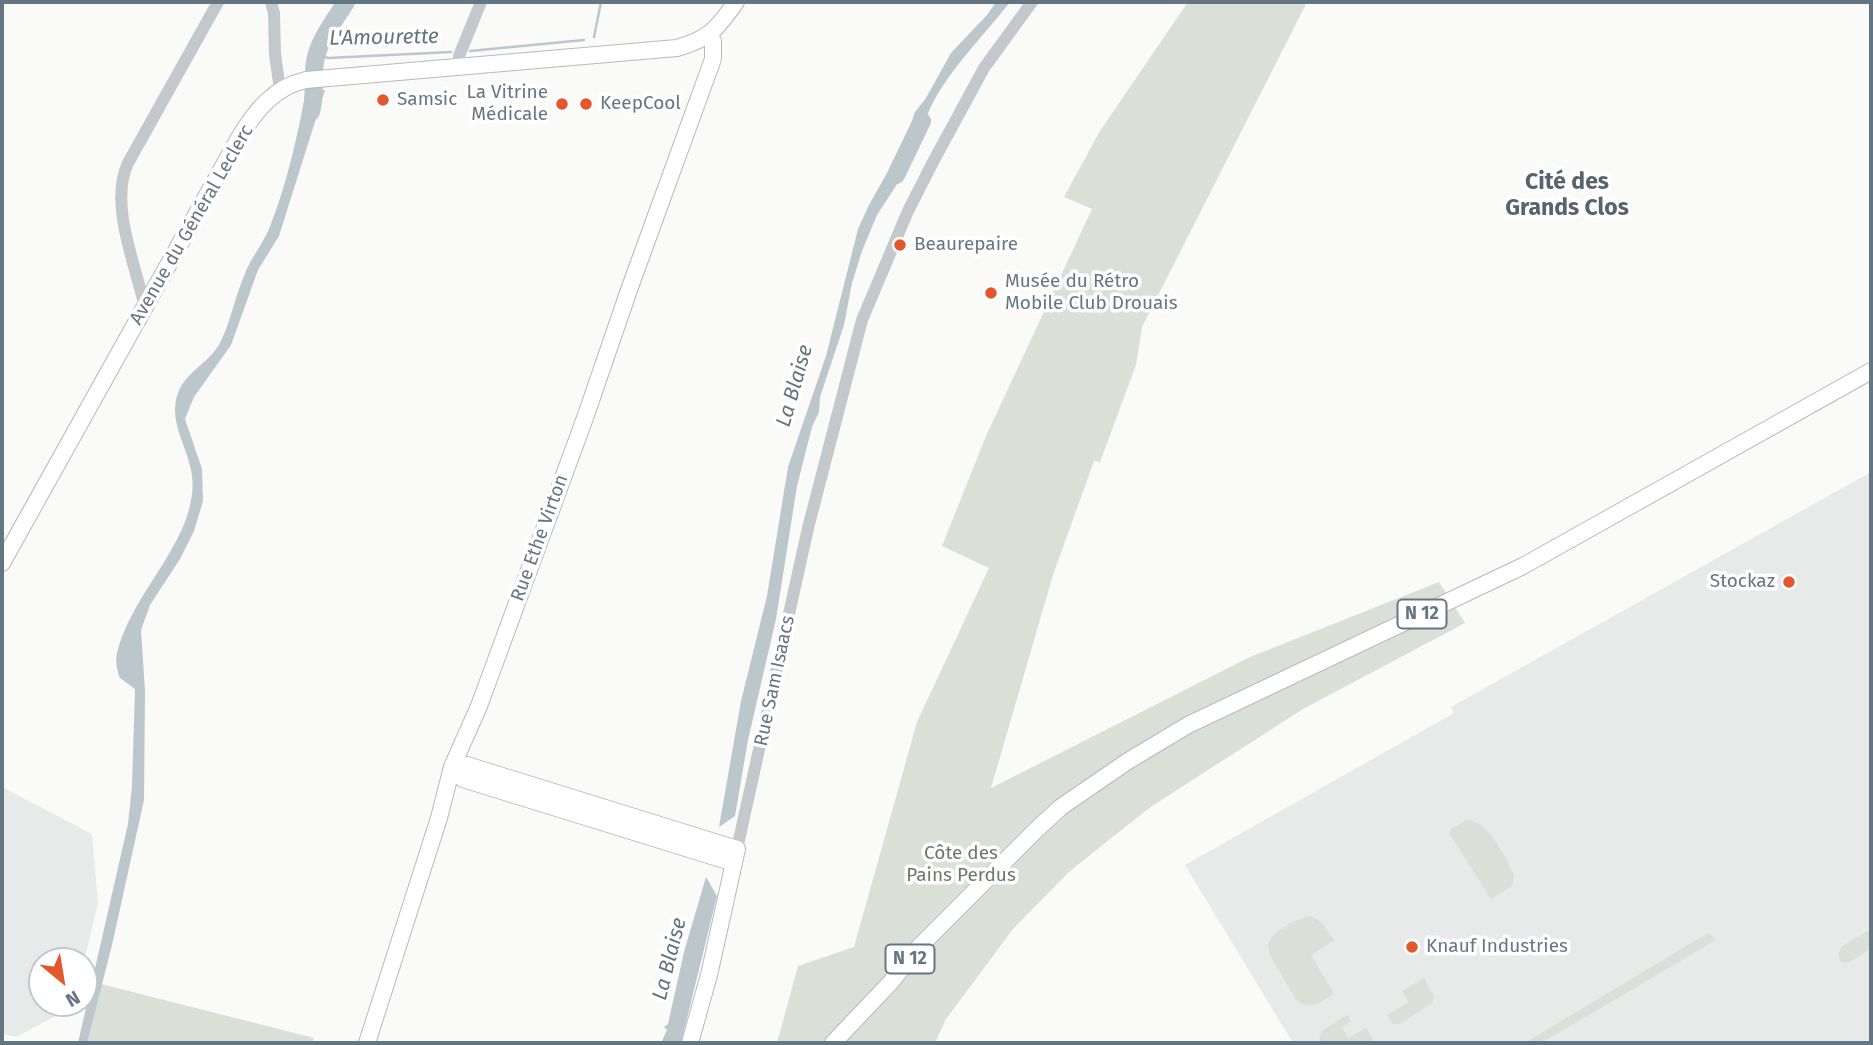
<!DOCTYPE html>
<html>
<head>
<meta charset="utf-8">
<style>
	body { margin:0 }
	#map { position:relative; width:1873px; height:1045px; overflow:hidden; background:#fafaf8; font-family:"Fira Sans",sans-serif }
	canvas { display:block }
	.frame { position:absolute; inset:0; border:4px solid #657683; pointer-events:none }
	.north { position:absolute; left:28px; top:947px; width:70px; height:70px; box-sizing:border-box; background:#fff; border:2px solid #c1c8cd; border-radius:50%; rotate:150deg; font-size:19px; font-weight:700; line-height:28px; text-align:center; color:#657683 }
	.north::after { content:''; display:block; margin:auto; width:24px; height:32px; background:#e4572e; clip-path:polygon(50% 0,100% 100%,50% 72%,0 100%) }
</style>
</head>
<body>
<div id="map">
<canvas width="1873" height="1045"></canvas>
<div class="frame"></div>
<div class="north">N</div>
</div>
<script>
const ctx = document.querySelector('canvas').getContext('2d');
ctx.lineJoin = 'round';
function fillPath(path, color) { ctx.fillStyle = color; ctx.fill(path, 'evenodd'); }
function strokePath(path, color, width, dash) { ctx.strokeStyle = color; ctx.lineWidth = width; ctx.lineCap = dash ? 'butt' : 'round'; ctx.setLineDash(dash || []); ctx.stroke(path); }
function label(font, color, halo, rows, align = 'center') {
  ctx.font = font + ' "Fira Sans",sans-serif'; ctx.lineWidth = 7; ctx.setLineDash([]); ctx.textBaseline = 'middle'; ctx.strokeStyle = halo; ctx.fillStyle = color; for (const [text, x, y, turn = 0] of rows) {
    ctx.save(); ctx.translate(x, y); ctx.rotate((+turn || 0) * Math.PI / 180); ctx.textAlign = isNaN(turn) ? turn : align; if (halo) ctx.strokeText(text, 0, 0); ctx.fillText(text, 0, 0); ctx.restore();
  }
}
const built = new Path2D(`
	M1871,472V1043H1293L1185,865L1454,713L1451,707Z
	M2,787L92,834L98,903L84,961H42V1003H74L73,1007L16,1037L2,1034Z`);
const green = new Path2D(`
	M1188,2H1307L1142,327L1136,365L1100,462L1094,461L1053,575L991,788L1250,657L1439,582L1465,623L1303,709L1152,806L1110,839L1069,872L1013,929L946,1019L935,1043H777L798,966L854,947L917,722L989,568L942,546L986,436L1092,209L1064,197L1100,131Z
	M1467,820C1490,822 1504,856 1514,875L1512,886L1491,899L1450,834L1451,829Z
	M1311,916L1321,922L1334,940L1311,955L1334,994C1320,1002 1308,1013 1295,998L1270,955L1268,945C1272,931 1297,918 1311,916Z
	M1871,929V948L1848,963L1841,962L1838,955L1842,946Z
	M1708,933L1716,940L1541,1043H1525Z
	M1424,978L1434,996L1433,1002L1400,1024H1393L1387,1015L1409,1002L1402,991Z
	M101,984L314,1038L312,1043H82L88,1035Z
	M1347,1015L1351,1021L1342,1027L1348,1038L1366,1028L1373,1040L1368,1043H1322L1319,1037L1322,1031Z`);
const water = new Path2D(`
	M343,2H354L325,53L323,65L307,67L309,54Z
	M996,2H1010C977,45 926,90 919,145L907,136L915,112L926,98L951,53L987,15Z
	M325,90L279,236L258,270L231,345L194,397L185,419L202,469L203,501L194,531L180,559L150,605L141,630L145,691L144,800L112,945L87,1043H78L128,824L132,786L135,689L120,678C117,671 115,661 117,653C129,605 167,567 185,522C191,506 195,487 191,470C186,444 168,420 178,393C186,371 211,362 221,341C231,320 235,297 244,276C250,259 262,245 269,229C287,184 297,138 306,91Z
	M900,150L914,158L877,215L862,251L852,283L844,325L820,397L819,412L812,427L797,486L776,619L748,740L735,816L719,827L741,701L767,596L788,467L826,356L858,229L869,205Z
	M706,877L717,896L681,1043H661L667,1030L664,1027L668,1024L684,952Z`);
const stream = new Path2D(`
	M594,37L601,2
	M470,51L584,40
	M322,56L328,58L451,52`);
const river = new Path2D(`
	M311,112C316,95 312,79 315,62C318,41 335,20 346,2
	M896,175L922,121`);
const minor = new Path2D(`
	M271,2L274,13L275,54L280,90
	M459,67V56L481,2
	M145,307C135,264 109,203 128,163L218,2
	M737,849L808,528L862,320L908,211L933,162L984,68L1032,2`);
const major = new Path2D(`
	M2,563L239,138C255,111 274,87 306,80L677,48C709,39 717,29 736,2
	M452,767L467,765L737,849L709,975L690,1043
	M452,767L463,779L734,863
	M367,1043L439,818L452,767L479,706L585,418L630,287L713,59V41L709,35
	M833,1043L891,982L919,947L1036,830L1061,807L1128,761L1188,725L1523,566L1871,371`);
const markers = [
	[383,100,7,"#e4572e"],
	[562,104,7,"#e4572e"],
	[586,104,7,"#e4572e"],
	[900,245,7,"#e4572e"],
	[991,293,7,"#e4572e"],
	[1789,582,7,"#e4572e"],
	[1412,947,7,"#e4572e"]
];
const shields = [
	[1422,614,49],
	[910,959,49]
];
const shieldNames = [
	["N 12",1422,614],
	["N 12",910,959]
];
const poiNames = [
	["La Vitrine",548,93,"right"],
	["Médicale",548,115,"right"],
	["Samsic",397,100],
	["KeepCool",600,104],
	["Beaurepaire",914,245],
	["Musée du Rétro",1005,282],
	["Mobile Club Drouais",1005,304],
	["Stockaz",1775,582,"right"],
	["Knauf Industries",1426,947]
];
const streetNames = [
	["Avenue du Général Leclerc",192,225,-60],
	["Rue Ethe Virton",540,538,-70],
	["Rue Sam Isaacs",775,681,-78]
];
const parkNames = [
	["Côte des",961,854],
	["Pains Perdus",961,876]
];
const waterNames = [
	["L'Amourette",384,38,-1],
	["La Blaise",795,386,-74],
	["La Blaise",670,959,-76]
];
const quarterNames = [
	["Cité des",1567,183],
	["Grands Clos",1567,209]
];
fillPath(built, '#e8e9e9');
fillPath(green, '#dadfd7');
fillPath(water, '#bbc7cb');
strokePath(stream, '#bbc7cb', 2.5);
strokePath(river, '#bbc7cb', 18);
strokePath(major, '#b5babe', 18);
strokePath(minor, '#c3c8cc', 12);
strokePath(major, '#fff', 16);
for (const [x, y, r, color] of markers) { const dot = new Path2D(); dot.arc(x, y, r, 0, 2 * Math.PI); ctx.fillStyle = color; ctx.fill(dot); strokePath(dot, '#fff', 2.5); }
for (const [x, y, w] of shields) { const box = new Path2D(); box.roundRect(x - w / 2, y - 14.5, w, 29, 5); ctx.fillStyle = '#fff'; ctx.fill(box); strokePath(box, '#657683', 2); }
label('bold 18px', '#657683', null, shieldNames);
label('19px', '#657683', '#fff', poiNames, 'left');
label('19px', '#657683', '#fff', streetNames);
label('19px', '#687a64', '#fff', parkNames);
label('italic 21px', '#60757c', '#fff', waterNames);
label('bold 23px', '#57646e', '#fff', quarterNames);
</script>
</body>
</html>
